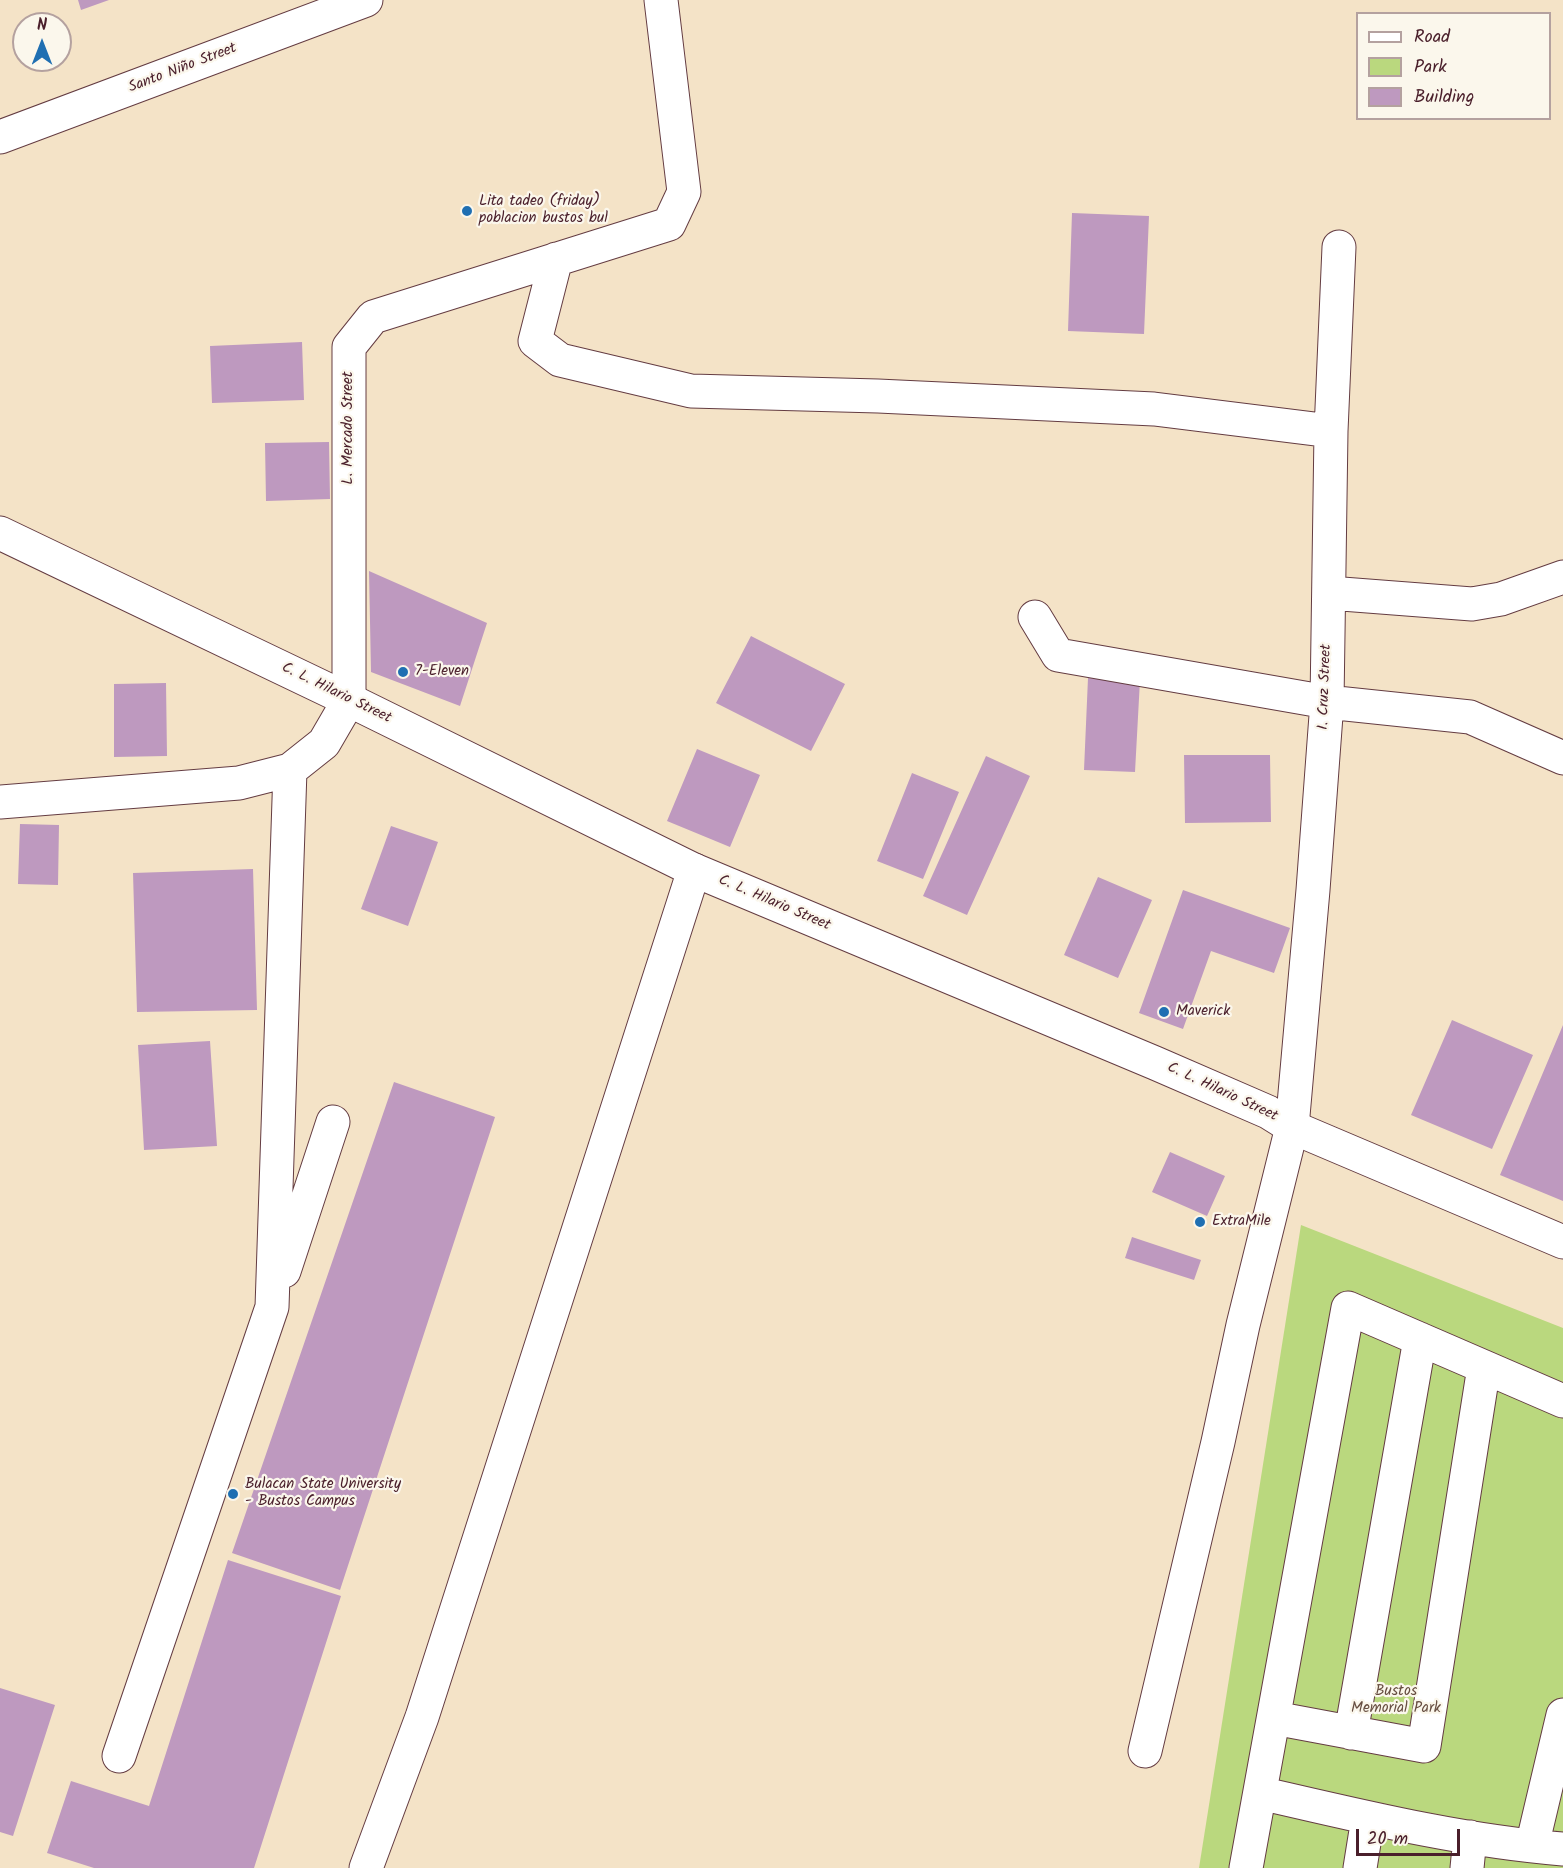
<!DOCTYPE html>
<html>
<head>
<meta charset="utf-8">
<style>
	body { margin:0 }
	#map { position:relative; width:1563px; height:1868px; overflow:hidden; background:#f4e3c7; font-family:Kalam,sans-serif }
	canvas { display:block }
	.legend { position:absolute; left:1356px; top:12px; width:195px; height:108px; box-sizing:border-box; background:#fbf7ec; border:2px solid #b4a19f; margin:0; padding:8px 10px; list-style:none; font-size:18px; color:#4a1f2b }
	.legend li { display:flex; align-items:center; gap:12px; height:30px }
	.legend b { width:30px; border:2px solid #b4a19f }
	.north { position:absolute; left:12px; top:12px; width:60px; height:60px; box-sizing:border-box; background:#fbf7ec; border:2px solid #b4a19f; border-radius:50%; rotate:0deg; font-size:16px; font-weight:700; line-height:24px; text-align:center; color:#4a1f2b }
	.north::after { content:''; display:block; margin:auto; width:21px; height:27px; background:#1f6fb2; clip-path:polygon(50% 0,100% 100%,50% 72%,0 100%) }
	.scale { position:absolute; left:1356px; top:1829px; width:104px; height:27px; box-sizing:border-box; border:3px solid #4a1f2b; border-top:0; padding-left:8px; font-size:18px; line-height:21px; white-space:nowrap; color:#4a1f2b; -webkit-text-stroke:4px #fbf7ec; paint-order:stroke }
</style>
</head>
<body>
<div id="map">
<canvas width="1563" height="1868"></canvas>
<ul class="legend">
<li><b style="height:8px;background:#fff"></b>Road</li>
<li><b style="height:16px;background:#bad87e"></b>Park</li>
<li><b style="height:16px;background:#be99bf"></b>Building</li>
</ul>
<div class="north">N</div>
<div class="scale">20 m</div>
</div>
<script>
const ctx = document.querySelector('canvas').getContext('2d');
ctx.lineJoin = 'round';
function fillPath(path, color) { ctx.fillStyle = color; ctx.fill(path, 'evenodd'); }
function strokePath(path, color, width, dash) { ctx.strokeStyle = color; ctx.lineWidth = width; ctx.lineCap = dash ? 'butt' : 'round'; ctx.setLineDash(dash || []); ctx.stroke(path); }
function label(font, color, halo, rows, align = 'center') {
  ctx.font = font + ' Kalam,sans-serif'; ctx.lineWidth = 4.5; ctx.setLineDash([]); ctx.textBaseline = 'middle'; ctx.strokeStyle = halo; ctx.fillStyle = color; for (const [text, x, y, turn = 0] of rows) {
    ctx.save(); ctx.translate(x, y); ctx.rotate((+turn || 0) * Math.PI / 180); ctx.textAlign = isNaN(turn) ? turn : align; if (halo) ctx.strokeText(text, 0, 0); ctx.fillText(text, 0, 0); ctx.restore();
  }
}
const green = new Path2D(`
	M1301,1225L1563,1328V1868H1199Z`);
const building = new Path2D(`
	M78,0H109L81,10Z
	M1072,213L1149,216L1144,334L1068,331Z
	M302,342L304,400L212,403L210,346Z
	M329,442L330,499L266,501L265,443Z
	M369,571L487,623L460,706L371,672Z
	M751,636L845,684L811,751L716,703Z
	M1088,678L1140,680L1135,772L1084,770Z
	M166,683L167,756L114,757V684Z
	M697,749L760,775L730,847L667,821Z
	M1184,755H1270L1271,822L1185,823Z
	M986,756L1030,776L967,915L923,896Z
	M912,773L959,792L923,879L877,861Z
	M20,824L59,825L58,885L18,884Z
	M391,826L438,842L408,926L361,909Z
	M253,869L257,1010L137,1012L133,873Z
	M1098,877L1152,900L1118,978L1064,955Z
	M1183,890L1290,928L1274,973L1211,951L1183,1029L1139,1013Z
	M1452,1020L1533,1055L1492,1149L1411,1115Z
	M1563,1025V1201L1500,1175Z
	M210,1041L217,1146L144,1150L138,1045Z
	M394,1082L495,1117L340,1590L232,1553Z
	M1170,1152L1225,1176L1207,1216L1152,1192Z
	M1132,1237L1201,1260L1194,1280L1125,1258Z
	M228,1560L341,1596L254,1868H94L47,1853L71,1781L149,1806Z
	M0,1688L55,1705L13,1836L0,1832Z`);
const minor = new Path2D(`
	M0,137L366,0
	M556,259L535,341L560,360L691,391L878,396L1154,409L1331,431
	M1329,593L1472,604L1501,599L1563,577
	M1035,617L1058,655L1327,702L1470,717L1563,758
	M0,802L239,783L290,770L324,743L349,700V347L373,317L669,224L684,192L661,0
	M284,1271L333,1122
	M1274,1718L1424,1746L1484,1367
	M1351,1733L1420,1339
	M1145,1751L1218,1442L1243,1325L1292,1127L1313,890L1327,702L1331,431L1339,247
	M119,1756L272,1307L290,770
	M1260,1793C1360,1816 1461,1841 1563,1849
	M1532,1846L1563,1715
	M366,1868L422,1717L694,870
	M1246,1868L1348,1308L1563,1401
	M1360,1868L1368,1818
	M1467,1868L1470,1837`);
const major = new Path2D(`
	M0,533L349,700L694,870L1155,1063L1268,1112L1292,1127L1563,1242`);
const markers = [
	[467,211,6,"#1f6fb2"],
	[403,672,6,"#1f6fb2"],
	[1164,1012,6,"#1f6fb2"],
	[1200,1222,6,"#1f6fb2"],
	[233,1494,6,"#1f6fb2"]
];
const streetNames = [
	["Santo Niño Street",183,69,-21],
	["L. Mercado Street",349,428,-90],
	["I. Cruz Street",1326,687,-88],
	["C. L. Hilario Street",336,694,26],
	["C. L. Hilario Street",774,904,23],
	["C. L. Hilario Street",1222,1093,25]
];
const poiNames = [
	["Lita tadeo (friday)",479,202],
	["poblacion bustos bul",479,219],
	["7-Eleven",415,672],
	["Maverick",1176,1012],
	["ExtraMile",1212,1222],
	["Bulacan State University",245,1485],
	["- Bustos Campus",245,1502]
];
const parkNames = [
	["Bustos",1396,1692],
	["Memorial Park",1396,1709]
];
fillPath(green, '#bad87e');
fillPath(building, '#be99bf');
strokePath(minor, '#643c42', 35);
strokePath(major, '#643c42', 35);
strokePath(minor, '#fff', 33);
strokePath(major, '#fff', 33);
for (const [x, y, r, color] of markers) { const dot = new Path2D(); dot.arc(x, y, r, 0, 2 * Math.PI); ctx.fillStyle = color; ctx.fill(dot); strokePath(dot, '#fbf7ec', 2); }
label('15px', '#4a1f2b', '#fbf7ec', streetNames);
label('15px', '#4a1f2b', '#fbf7ec', poiNames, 'left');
label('15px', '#664d40', '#fbf7ec', parkNames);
</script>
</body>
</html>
